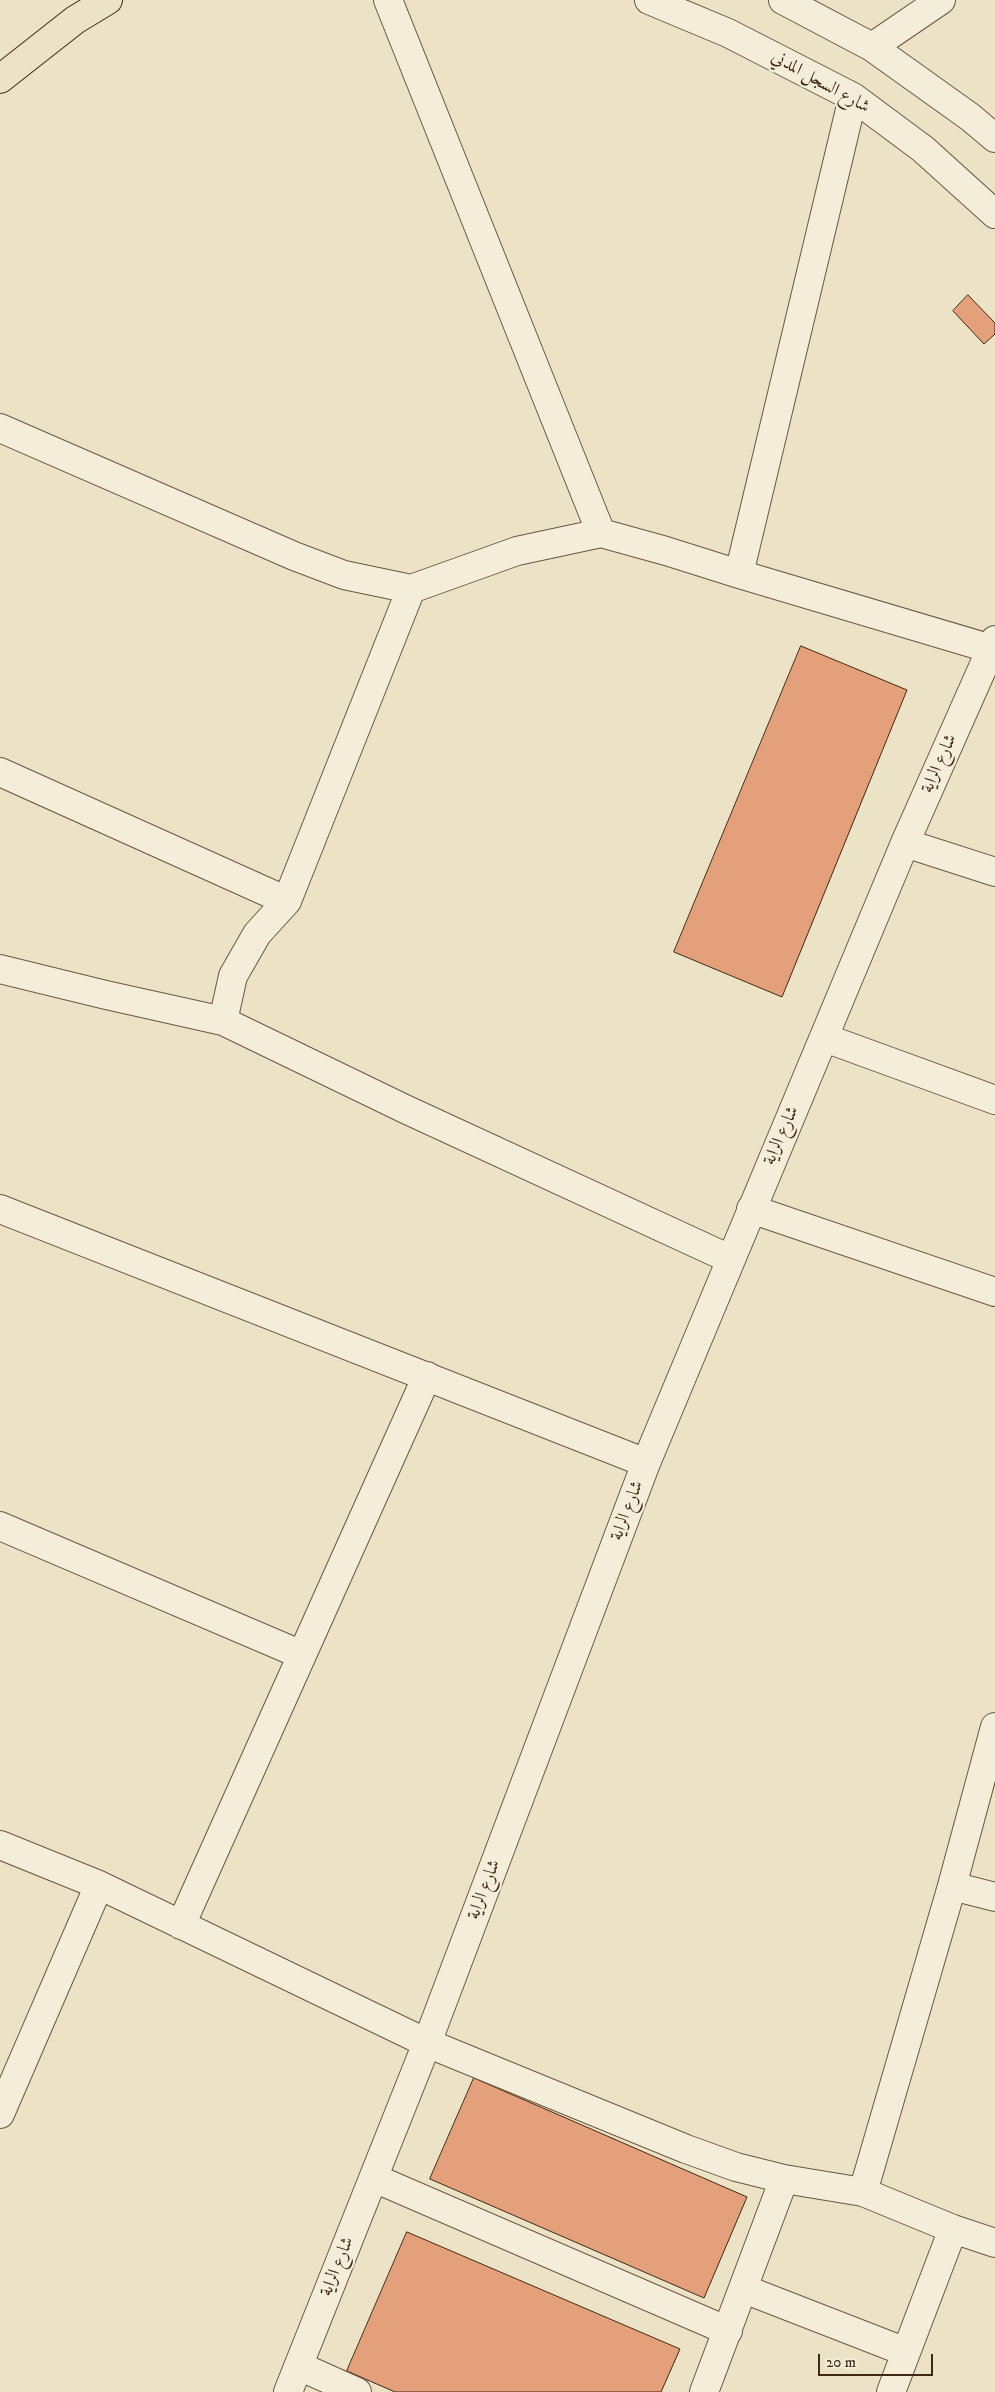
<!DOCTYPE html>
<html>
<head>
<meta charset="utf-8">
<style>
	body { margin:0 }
	#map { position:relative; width:995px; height:2392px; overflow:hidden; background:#ece3c6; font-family:"IM FELL DW Pica",serif }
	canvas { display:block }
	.scale { position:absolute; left:818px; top:2354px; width:115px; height:22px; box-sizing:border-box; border:2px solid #402813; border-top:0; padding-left:6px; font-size:15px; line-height:18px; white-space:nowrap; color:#402813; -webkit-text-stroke:4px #f3edda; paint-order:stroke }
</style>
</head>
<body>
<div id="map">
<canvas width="995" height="2392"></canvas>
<div class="scale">20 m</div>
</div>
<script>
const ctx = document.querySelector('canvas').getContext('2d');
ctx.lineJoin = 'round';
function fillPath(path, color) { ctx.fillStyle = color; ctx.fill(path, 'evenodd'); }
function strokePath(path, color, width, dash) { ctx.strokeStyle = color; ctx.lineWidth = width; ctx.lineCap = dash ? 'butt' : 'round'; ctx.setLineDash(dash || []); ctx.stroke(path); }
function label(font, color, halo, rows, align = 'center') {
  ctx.font = font + ' "IM FELL DW Pica",Amiri,serif'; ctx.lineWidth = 4.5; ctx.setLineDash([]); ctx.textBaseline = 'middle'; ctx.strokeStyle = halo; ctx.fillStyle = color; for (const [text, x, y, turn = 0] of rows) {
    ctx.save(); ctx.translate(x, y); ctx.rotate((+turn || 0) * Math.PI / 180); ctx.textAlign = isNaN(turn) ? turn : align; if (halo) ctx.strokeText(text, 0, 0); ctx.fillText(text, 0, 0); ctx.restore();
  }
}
const building = new Path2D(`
	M968,295L995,323V334L984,344L953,311Z
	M801,646L907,690L782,997L674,952Z
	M474,2078L747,2197L704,2298L430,2179Z
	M407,2232L680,2349L661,2392H395L347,2371Z`);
const minor = new Path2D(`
	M388,0L601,533
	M649,0L728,33L853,97L923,149L995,214
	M783,0L872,47L970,117L995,138
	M872,47L941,0
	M0,428L294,556L344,575L411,589L517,551L601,533L666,551L739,574L995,650
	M739,574L853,97
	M0,772L287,901
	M905,843L995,872
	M0,969L106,995L223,1021L405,1109L730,1259
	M223,1021L233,976L257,934L287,901L411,589
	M825,1038L995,1100
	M0,1209L646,1463
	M751,1209L995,1292
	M0,1526L302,1655
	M0,1845L99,1885L427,2043L686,2149L736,2167L784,2179L863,2192L953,2229L995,2243
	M952,1886L995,1897
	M181,1925L427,1376
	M0,2114L99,1885
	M374,2178L728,2331
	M863,2192L952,1886L995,1727
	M744,2289L906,2352
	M299,2366L357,2392
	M288,2392L427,2043L646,1463L905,843L995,640
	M704,2392L784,2179
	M891,2392L953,2229`);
const major = new Path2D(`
	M0,79L75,20L108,0`);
const streetNames = [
	["شارع السجل المدني",820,83,29],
	["شارع الراية",940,764,-66],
	["شارع الراية",782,1136,-66],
	["شارع الراية",628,1511,-69],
	["شارع الراية",485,1890,-69],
	["شارع الراية",338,2267,-68]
];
fillPath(building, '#e3a07a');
strokePath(building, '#402813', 1);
strokePath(minor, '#6b5740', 30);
strokePath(major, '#402813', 30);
strokePath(minor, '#f3edda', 28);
strokePath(major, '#ece3c6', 28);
label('18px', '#402813', '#f3edda', streetNames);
</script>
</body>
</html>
